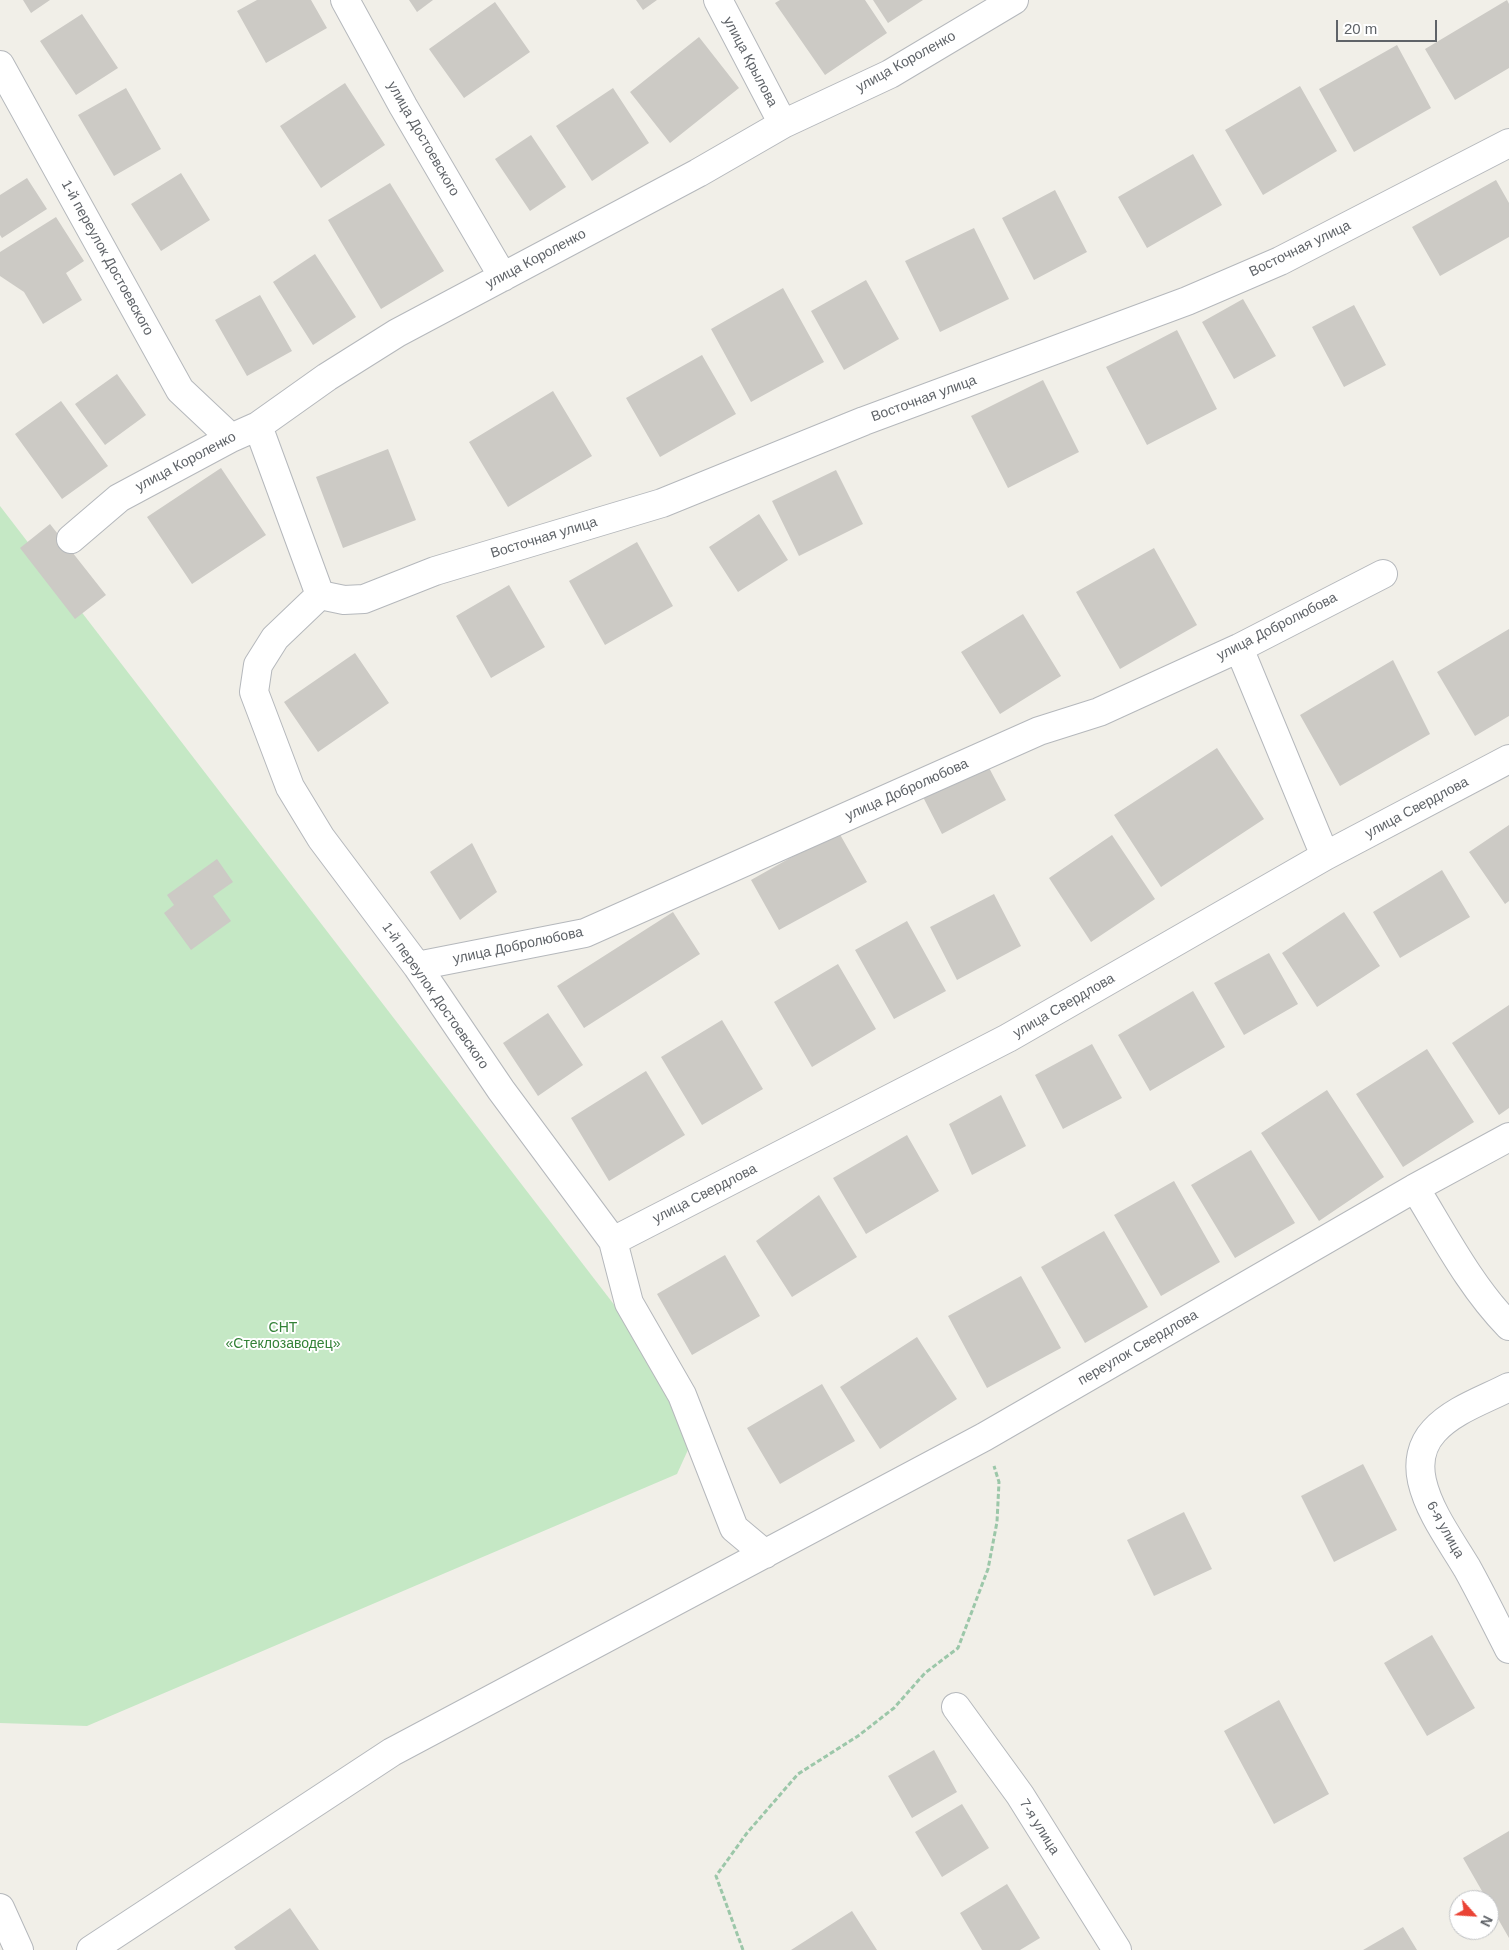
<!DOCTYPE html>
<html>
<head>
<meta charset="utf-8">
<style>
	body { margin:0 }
	#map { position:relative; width:1509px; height:1950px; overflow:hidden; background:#f1efe8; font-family:Arial,sans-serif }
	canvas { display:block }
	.north { position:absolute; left:1449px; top:1890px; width:50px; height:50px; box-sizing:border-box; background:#fff; border:1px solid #bfc1c3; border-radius:50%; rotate:116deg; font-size:14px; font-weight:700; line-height:20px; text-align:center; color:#5f6368 }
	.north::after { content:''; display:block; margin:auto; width:18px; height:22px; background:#ea4335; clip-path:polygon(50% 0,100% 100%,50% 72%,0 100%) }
	.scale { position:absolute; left:1336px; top:20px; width:101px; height:22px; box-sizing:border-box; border:2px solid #5f6368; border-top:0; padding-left:6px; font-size:15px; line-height:18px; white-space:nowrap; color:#5f6368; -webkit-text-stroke:4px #fff; paint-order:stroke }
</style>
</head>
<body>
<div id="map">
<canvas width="1509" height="1950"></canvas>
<div class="north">N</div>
<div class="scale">20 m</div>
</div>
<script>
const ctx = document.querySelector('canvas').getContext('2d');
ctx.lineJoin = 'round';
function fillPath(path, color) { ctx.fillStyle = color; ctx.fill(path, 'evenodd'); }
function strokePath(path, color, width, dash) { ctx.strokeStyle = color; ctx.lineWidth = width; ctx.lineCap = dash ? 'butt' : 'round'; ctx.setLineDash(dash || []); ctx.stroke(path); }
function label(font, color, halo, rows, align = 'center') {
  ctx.font = font + ' Arial,sans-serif'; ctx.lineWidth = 4; ctx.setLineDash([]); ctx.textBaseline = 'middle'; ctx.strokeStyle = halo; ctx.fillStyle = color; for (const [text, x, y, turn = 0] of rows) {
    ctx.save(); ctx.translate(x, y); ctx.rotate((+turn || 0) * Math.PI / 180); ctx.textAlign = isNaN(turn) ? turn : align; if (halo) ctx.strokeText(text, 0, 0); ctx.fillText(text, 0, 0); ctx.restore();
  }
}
const green = new Path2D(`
	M0,506L702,1419L677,1474L87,1726L0,1723Z`);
const building = new Path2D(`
	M23,0H50L31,13Z
	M257,0H311L327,28L266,63L237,11Z
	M409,0H433L417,12Z
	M636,0H657L643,10Z
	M780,0H865L887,33L825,75L775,3Z
	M873,0H923L888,23Z
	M1507,0L1509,4V68L1455,100L1425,49Z
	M495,2L530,52L464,98L429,49Z
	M82,14L118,68L76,95L40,41Z
	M699,37L739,88L670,143L630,92Z
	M1397,45L1431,108L1354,152L1319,89Z
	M345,83L385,145L321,188L280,126Z
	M1300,86L1337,151L1263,195L1225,130Z
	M126,88L161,149L114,176L78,115Z
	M613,88L649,143L592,181L556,126Z
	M531,135L566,187L530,211L495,159Z
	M1193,154L1222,205L1147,248L1118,197Z
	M181,173L210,220L161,251L131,204Z
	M27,178L47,209L2,238L0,235V195Z
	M1496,180L1509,203V237L1440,276L1412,227Z
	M390,183L444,271L381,309L328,220Z
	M1055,190L1087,252L1034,280L1002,218Z
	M56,217L84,261L66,273L82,300L43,324L24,292L0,276V252Z
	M974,228L1009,299L940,332L905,261Z
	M315,254L356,317L313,345L273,282Z
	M866,280L899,339L844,370L811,311Z
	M783,288L824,362L751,402L711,329Z
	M260,295L292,351L247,376L215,320Z
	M1243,299L1276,356L1234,379L1202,322Z
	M1354,305L1386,365L1344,387L1312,327Z
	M1177,330L1217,409L1147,445L1106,367Z
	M702,355L736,414L660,457L626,398Z
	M117,374L146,415L105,445L75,404Z
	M1043,380L1079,452L1008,488L971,416Z
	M553,391L592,456L508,507L469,442Z
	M61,401L108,466L62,499L15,434Z
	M388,449L416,520L343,548L316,477Z
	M221,468L266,535L192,584L147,517Z
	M836,470L863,524L799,556L772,501Z
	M759,514L788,560L738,592L709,547Z
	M50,524L106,595L75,619L20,548Z
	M637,542L673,606L605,645L569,581Z
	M1154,548L1197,625L1120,669L1076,592Z
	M509,585L545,647L491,678L456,616Z
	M1023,614L1061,676L1000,714L961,652Z
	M1509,629V716L1475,736L1437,672Z
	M355,653L389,703L318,752L284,702Z
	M1393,660L1430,734L1340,786L1300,715Z
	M1217,748L1264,819L1161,887L1114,815Z
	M987,764L1006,800L942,834L923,797Z
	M1509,825V901L1505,904L1469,852Z
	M838,831L867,882L779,930L751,880Z
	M1112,835L1155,899L1091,942L1049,878Z
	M472,843L497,892L460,920L430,872Z
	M217,859L233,882L213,896L231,921L191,950L164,913L174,905L167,895Z
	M1442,870L1470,917L1400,958L1373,912Z
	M994,894L1021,946L957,980L930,927Z
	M673,912L700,954L584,1028L557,986Z
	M1344,912L1380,966L1317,1007L1282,953Z
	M907,921L946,991L894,1019L855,950Z
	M1269,953L1298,1004L1244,1035L1214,983Z
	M838,964L876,1029L812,1067L774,1002Z
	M1193,991L1225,1047L1150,1091L1118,1035Z
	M1509,1005V1108L1499,1115L1452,1043Z
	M548,1013L583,1065L538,1096L503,1043Z
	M722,1020L763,1089L702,1125L661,1057Z
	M1092,1044L1122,1098L1063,1129L1035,1075Z
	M1427,1049L1474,1122L1403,1167L1356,1094Z
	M646,1071L685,1135L609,1181L571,1118Z
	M1327,1090L1384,1177L1319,1221L1261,1133Z
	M1001,1095L1026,1146L972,1175L949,1124Z
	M907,1135L939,1191L866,1234L833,1178Z
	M1251,1150L1295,1223L1235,1258L1191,1185Z
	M1174,1181L1220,1262L1161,1296L1114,1215Z
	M819,1195L857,1257L792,1297L756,1241Z
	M1104,1231L1148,1307L1085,1343L1041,1267Z
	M725,1255L760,1316L692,1355L657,1294Z
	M1021,1276L1061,1348L987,1388L948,1316Z
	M917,1337L957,1399L880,1449L840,1387Z
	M822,1384L855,1441L780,1484L747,1428Z
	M1363,1464L1397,1530L1334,1562L1301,1496Z
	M1184,1512L1212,1569L1154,1596L1127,1540Z
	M1432,1635L1475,1708L1427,1736L1384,1663Z
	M1279,1700L1329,1794L1274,1824L1224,1731Z
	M934,1750L957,1792L912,1818L888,1776Z
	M962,1804L989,1848L942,1877L915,1832Z
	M1509,1831V1938L1463,1858Z
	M1007,1884L1040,1938L1020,1950H982L960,1913Z
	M290,1908L319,1950H236L234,1947Z
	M852,1911L877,1950H791Z
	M1403,1927L1417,1950H1363Z`);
const path = new Path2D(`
	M743,1950L716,1876L747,1833L798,1774L858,1736L894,1708L925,1673L958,1648L988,1569L997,1522L999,1482L994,1466`);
const minor = new Path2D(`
	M345,0L403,106L503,277
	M718,0L783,124
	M0,65L180,390L231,438
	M258,426L320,595L275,638L258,665L254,692L290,787L321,838L417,966L501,1090L613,1241L629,1303L682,1395L734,1528L765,1554
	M71,539L119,498L231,438L258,426L327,377L397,333L698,173L783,124L890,74L1014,0
	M320,595L344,600L364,599L435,571L662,503L864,421L1187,301L1280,261L1509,143
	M1239,648L1325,856
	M417,966L585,933L1039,731L1099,712L1239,648L1383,574
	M1415,1188C1444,1235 1470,1286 1509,1326
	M613,1241L1008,1038L1325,856L1509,759
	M1509,1387C1484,1400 1453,1410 1434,1431C1421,1445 1418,1463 1422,1481C1429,1512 1451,1541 1467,1568C1482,1595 1495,1622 1509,1649
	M956,1707L1020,1795L1117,1950
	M0,1908L19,1950
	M91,1950L392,1752L984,1437L1415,1188L1509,1137`);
const streetNames = [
	["улица Крылова",750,62,62],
	["улица Короленко",906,62,-29],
	["улица Достоевского",423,139,60],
	["Восточная улица",1300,249,-26],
	["1-й переулок Достоевского",107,258,61],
	["улица Короленко",536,259,-28],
	["Восточная улица",924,399,-20],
	["улица Короленко",186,462,-28],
	["Восточная улица",544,538,-17],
	["улица Добролюбова",1277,627,-27],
	["улица Добролюбова",907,790,-24],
	["улица Свердлова",1417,808,-28],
	["улица Добролюбова",518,946,-12],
	["1-й переулок Достоевского",435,996,55],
	["улица Свердлова",1064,1006,-30],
	["улица Свердлова",705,1194,-27],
	["переулок Свердлова",1138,1348,-30],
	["6-я улица",1445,1530,61],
	["7-я улица",1039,1827,58]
];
const parkNames = [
	["СНТ",283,1328],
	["«Стеклозаводец»",283,1344]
];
fillPath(green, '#c5e8c5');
fillPath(building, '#cccac5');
strokePath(minor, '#b5b8bc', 30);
strokePath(path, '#9cc7a9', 3, [5, 2.5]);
strokePath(minor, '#fff', 28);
label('14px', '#5f6368', '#fff', streetNames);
label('14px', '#348238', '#fff', parkNames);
</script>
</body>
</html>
